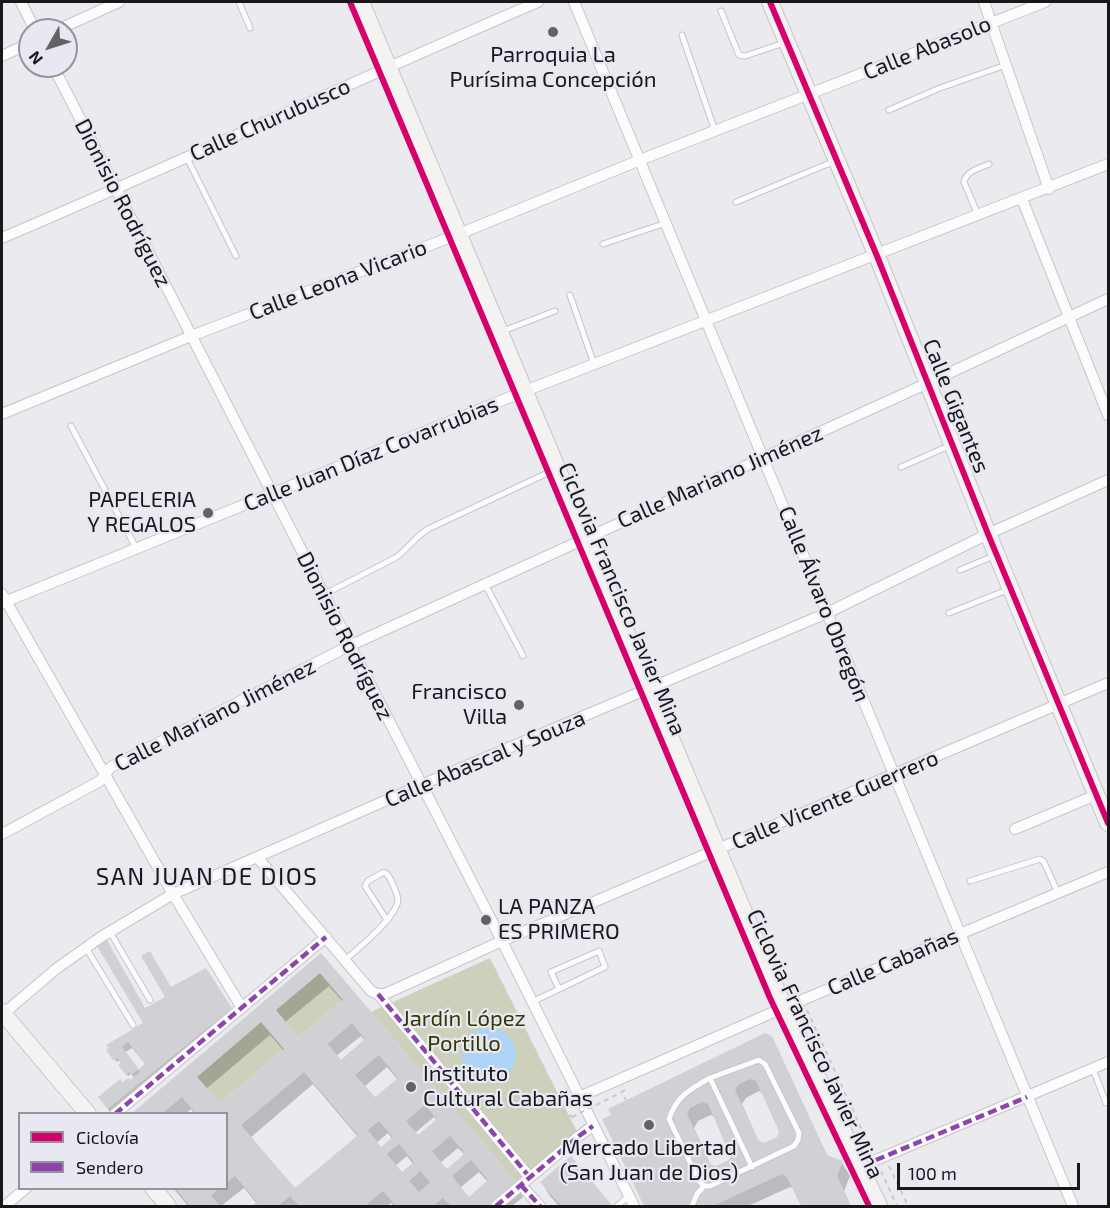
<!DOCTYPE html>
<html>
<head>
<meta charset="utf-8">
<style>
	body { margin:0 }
	#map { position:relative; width:1110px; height:1208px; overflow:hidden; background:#eaeaef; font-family:"Exo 2",sans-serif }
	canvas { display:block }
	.frame { position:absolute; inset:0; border:3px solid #18181b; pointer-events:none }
	.legend { position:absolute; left:18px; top:1112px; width:210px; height:78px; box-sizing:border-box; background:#e7e8f2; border:2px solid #94959c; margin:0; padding:8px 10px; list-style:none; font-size:18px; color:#18181b }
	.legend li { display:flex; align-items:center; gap:12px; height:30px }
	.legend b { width:30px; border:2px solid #94959c }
	.north { position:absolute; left:18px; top:18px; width:60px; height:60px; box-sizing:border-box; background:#e7e8f2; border:2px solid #94959c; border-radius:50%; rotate:231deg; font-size:16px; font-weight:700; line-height:24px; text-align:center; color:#18181b }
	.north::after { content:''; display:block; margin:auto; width:21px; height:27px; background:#626265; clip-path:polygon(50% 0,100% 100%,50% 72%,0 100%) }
	.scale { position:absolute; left:897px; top:1163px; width:183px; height:27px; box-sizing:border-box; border:3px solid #18181b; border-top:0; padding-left:8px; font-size:18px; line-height:21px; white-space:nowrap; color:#18181b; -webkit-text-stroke:4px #e7e8f2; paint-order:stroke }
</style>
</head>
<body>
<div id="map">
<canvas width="1110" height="1208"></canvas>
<div class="frame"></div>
<ul class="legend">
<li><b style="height:8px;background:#d6006c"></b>Ciclovía</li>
<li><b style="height:8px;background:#8e44ad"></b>Sendero</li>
</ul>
<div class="north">N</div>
<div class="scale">100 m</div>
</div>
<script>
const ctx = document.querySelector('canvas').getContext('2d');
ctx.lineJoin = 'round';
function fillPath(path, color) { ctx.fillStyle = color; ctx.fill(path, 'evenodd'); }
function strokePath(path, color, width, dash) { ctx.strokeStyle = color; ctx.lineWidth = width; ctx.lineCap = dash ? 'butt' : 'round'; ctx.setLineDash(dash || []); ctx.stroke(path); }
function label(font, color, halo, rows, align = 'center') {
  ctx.font = font + ' "Exo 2",sans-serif'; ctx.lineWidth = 4.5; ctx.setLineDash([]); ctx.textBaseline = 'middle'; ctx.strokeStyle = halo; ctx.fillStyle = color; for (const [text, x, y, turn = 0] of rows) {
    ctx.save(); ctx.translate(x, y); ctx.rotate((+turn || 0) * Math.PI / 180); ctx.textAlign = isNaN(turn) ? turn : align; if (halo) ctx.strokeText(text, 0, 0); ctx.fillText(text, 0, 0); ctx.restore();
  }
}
const green = new Path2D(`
	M490,958L577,1132L517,1183L371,1012Z
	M320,973L343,1000L298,1037L276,1010Z
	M261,1022L284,1049L220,1103L197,1077Z`);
const water = new Path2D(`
	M462 1055a27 27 0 1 1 54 0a27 27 0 1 1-54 0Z`);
const shadow = new Path2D(`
	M321,955L515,1184L523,1197L512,1206H394L391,1203L387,1206H254L257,1204L244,1188L221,1206H188L173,1188H226V1114H194L191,1109L185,1114H134ZM329,986L343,1002L298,1039L284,1023ZM270,1035L284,1051L220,1106L206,1089ZM361,1036L365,1041L341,1062L336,1056ZM387,1067L398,1080L374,1100L364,1087ZM313,1084L358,1137L295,1190L250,1138ZM434,1117L437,1121L418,1137L415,1133ZM388,1133L393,1140L381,1149L376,1143ZM458,1148L465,1155L447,1171L440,1163ZM407,1156L413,1164L402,1174L395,1166ZM479,1172L488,1182L469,1199L460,1188Z
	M230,1008L234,1014L112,1114L104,1104L122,1084L129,1082L135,1078L131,1074L128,1076L121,1068L123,1064L120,1060L117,1062L108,1050L145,1024V1011ZM132,1048L146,1065L139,1071L124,1053Z
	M771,1037L828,1157L842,1163L850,1176L844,1191L851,1206H803L795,1189L790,1187L748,1206H646L604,1120ZM759,1091L763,1093L780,1131L779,1138L764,1144L759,1142L742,1104L746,1098ZM711,1115L715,1117L732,1155L730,1162L716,1168L711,1166L694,1128L698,1121Z
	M571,1158L610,1205L611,1206H559L550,1196L542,1183Z`);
const building = new Path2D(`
	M107,940L145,1008L165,997L141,956L150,951L171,987L206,968L232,1008L108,1109L98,1097L120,1079L123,1082L128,1078L130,1080L140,1072L138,1069L131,1075L129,1072L126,1075L118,1065L121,1063L117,1058L114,1061L106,1050L109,1048L106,1045L143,1023L97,946ZM128,1042L145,1064L139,1069L122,1047Z
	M321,953L517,1183L489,1206H451L443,1198L433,1206H396L383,1191L365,1206H299L290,1196L278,1206H252L257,1202L235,1176L226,1183V1114H196L182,1097L162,1114H131ZM320,973L343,1000L298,1037L276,1010ZM261,1022L284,1049L220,1103L197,1077ZM352,1023L365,1039L341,1060L328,1044ZM379,1055L398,1078L375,1097L355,1075ZM304,1072L358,1135L295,1188L241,1125ZM425,1105L437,1119L418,1135L406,1121ZM379,1121L393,1137L381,1147L368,1130ZM450,1136L465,1153L447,1169L432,1151ZM399,1144L414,1162L402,1172L387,1154ZM471,1160L488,1180L469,1197L452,1176ZM420,1171L430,1182L419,1192L409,1181Z
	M765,1033L772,1036L827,1155L843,1161L837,1176L851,1206H801L787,1177L782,1174L713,1206H644L602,1119L611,1115L608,1109ZM750,1079L756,1081L779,1131L777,1137L764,1143L758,1140L735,1090L738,1085ZM702,1102L708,1104L730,1155L729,1160L716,1166L710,1164L687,1114L690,1108Z
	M571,1156L611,1204L608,1206H561L540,1182Z
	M175,1188H220L211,1196L220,1206H190Z`);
const path = new Path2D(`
	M807,1010L871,1150
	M625,1090L622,1092L626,1100
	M546,1101L572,1117L558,1134
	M889,1166L908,1206
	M881,1171L897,1206`);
const lane = new Path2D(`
	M239,2L250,28
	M721,11L739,55L745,56L784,43
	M682,35L715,131
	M889,110L940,88L1006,65
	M187,158L236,256
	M736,202L835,161
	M978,215L964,182C966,171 980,168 989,164
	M603,244L666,223
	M570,295L594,364
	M503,331L555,311
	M71,426L136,548
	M901,467L951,445
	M960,570L996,555
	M485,584L523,656
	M323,595L395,558C408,549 415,537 428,529L556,469
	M949,613L1007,590
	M970,881L1040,859L1044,862L1058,893
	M110,932L150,1000
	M86,948L133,1025
	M345,960C358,949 397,917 398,900C398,896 395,891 394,887C391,881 390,875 384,872L368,881L365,886L387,920
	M532,1002L605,967L599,951L551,972L559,989
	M1093,1069L1106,1103
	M710,1078C690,1089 676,1097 669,1119L699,1181L704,1186H710L794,1146L798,1140L799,1133L765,1064L759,1060L710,1078L752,1167
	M617,1206L629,1196
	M692,1206L697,1194L704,1186`);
const street = new Path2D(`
	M21,2L35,30
	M574,2L1073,1206
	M984,2L1049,189
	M57,30L119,2
	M2,56L30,43
	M53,66L502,941L634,1206
	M1022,199L1108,415
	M2,238C181,162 358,79 538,2
	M2,414L191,336L459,234L640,160L1045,2
	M2,594L173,894L242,1008
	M2,603L525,391L1108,164
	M1015,829L1096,795
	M2,834L100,781L111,767L349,646L928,383L1108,299
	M257,857L371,991L378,994L527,1174
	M378,994H385L502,941L1108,683
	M2,1015L56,969L101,937L173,894L421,785L827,613L988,534L1108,480
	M579,1097L776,1011L1108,872
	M115,1114L326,937
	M876,1160L1108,1062
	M521,1185L540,1206
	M5,1206L26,1188
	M496,1206L579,1136L593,1126`);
const secondary = new Path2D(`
	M361,2L784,1007L879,1206
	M770,2L877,256L988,534L1108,823
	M2,1012L88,1114
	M153,1188L168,1206`);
const pathBridge = new Path2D(`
	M572,1117L622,1092`);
const quiet = new Path2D(`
	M378,994L527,1174
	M115,1114L326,937
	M876,1160L1027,1097
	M521,1185L540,1206
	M496,1206L579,1136L593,1126`);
const cycleway = new Path2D(`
	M350,2L770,998L869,1206
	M770,2L877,256L988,534L1108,823`);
const markers = [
	[553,32,6,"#626265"],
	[208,513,6,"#626265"],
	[519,705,6,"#626265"],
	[486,920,6,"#626265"],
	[411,1087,6,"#626265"],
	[649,1125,6,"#626265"]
];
const streetNames = [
	["Calle Abasolo",927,48,-22],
	["Calle Churubusco",270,120,-24],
	["Dionisio Rodríguez",123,203,63],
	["Calle Leona Vicario",338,280,-21],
	["Calle Gigantes",956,406,68],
	["Calle Juan Díaz Covarrubias",371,454,-22],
	["Calle Mariano Jiménez",720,477,-24],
	["Ciclovia Francisco Javier Mina",622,599,67],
	["Calle Álvaro Obregón",824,604,68],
	["Dionisio Rodríguez",345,636,63],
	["Calle Mariano Jiménez",215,715,-27],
	["Calle Abascal y Souza",485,759,-23],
	["Calle Vicente Guerrero",835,800,-23],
	["Calle Cabañas",893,962,-23],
	["Ciclovia Francisco Javier Mina",815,1044,65]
];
const poiNames = [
	["Parroquia La",553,55],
	["Purísima Concepción",553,80],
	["PAPELERIA",196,500,"right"],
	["Y REGALOS",196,525,"right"],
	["Francisco",507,692,"right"],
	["Villa",507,717,"right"],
	["LA PANZA",498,907,"left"],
	["ES PRIMERO",498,932,"left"],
	["Instituto",423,1074,"left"],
	["Cultural Cabañas",423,1099,"left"],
	["Mercado Libertad",649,1148],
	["(San Juan de Dios)",649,1173]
];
const parkNames = [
	["Jardín López",464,1019],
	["Portillo",464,1044]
];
const neighbourhoodNames = [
	["SAN JUAN DE DIOS",207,877]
];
fillPath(green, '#cdd0ba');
fillPath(water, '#aed4f7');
fillPath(shadow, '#0003');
fillPath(building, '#d1d0d5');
strokePath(lane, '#c6c6ca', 7);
strokePath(street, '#c6c6ca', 12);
strokePath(secondary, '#c6c6ca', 18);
strokePath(path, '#c9c9cc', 2, [4.5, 4.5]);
strokePath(lane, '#fcfcfd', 5);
strokePath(street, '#fcfcfd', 10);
strokePath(secondary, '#f5f2f2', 16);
strokePath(pathBridge, '#c9c9cc', 2, [4.5, 4.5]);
strokePath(quiet, '#8e44ad', 4.5, [9, 4.5]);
strokePath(cycleway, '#d6006c', 6);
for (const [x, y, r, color] of markers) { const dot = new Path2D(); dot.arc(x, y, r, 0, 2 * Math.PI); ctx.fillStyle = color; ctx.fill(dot); strokePath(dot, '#e7e8f2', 2); }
label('22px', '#18181b', '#e7e8f2', streetNames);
label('22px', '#18181b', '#e7e8f2', poiNames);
label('22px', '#353701', '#e7e8f2', parkNames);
ctx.letterSpacing = '1.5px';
label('24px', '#18181b', '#e7e8f2', neighbourhoodNames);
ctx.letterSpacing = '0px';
</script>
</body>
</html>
